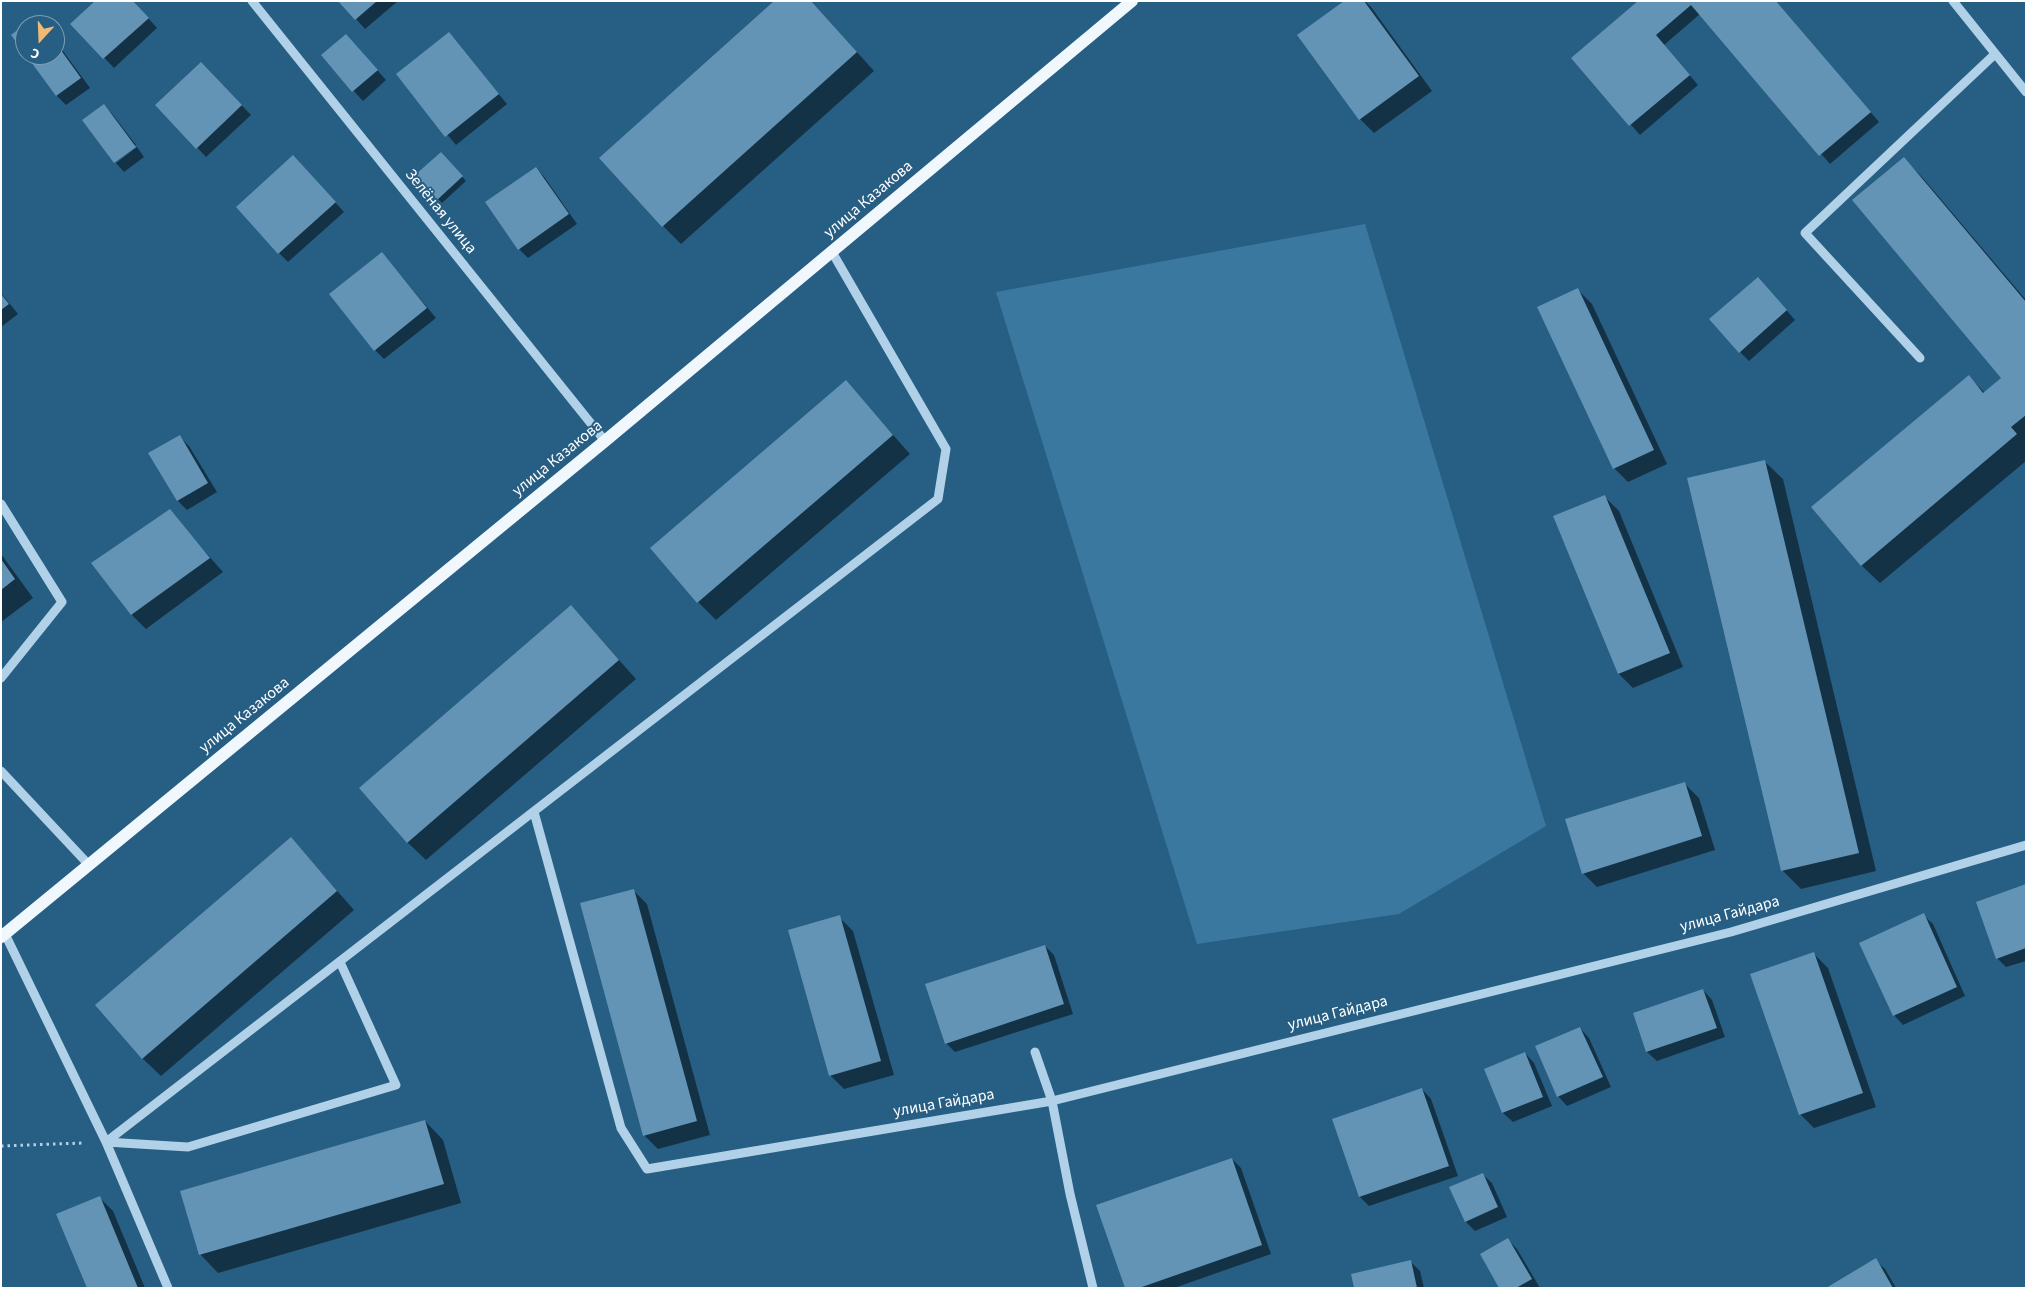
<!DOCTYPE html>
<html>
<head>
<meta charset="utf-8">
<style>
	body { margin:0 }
	#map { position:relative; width:2027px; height:1289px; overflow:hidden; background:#275e83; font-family:"Source Sans 3",sans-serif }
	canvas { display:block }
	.frame { position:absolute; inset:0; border:2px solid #fff; pointer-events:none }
	.north { position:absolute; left:15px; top:15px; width:50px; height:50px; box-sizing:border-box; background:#275e83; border:1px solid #7d9eb5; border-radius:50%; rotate:200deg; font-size:14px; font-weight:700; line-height:20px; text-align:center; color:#fff }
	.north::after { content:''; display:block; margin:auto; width:18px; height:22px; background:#f0b975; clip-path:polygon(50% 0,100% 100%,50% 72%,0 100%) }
</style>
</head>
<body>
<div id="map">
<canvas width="2027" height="1289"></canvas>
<div class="frame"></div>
<div class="north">С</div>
</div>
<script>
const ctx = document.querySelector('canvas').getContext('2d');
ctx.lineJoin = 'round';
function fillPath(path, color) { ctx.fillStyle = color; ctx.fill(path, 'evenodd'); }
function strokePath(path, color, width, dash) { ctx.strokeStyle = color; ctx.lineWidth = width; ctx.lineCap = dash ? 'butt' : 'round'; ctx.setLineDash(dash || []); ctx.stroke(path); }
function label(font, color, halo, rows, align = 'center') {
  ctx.font = font + ' "Source Sans 3",sans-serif'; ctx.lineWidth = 4; ctx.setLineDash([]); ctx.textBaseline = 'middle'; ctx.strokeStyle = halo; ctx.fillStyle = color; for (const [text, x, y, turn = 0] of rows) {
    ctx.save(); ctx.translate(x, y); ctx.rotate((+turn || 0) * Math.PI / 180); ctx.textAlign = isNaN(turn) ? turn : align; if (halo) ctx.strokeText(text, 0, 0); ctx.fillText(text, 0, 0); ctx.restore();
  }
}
const green = new Path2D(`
	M1365,224L1546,826L1399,914L1197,944L996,292Z`);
const shadow = new Path2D(`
	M133,1L157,28L114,68L72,24Z
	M340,1H398L365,29Z
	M811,1L874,71L681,244L663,226Z
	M1346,1H1365L1371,7L1432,91L1374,133L1360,119Z
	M1640,1H1776L1879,122L1830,164L1700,14L1664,45L1698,85L1640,135L1573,59Z
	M449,34L507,104L456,145L397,75Z
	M55,40L90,88L66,105L57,96L27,55H55Z
	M355,45L386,80L363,101L322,56Z
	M210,73L251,115L206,157L157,105Z
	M104,105L113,115L136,145L114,161Z
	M137,147L144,157L124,172L116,163Z
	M445,158L466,181L442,203L438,199Z
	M1904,159L1922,177L2026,300V461L1880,583L1861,565L1969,377L1985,393L2003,378Z
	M302,166L344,212L288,262L279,253Z
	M536,168L545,178L577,224L528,258L519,249Z
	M382,253L436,318L384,359L375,350Z
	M1767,288L1795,320L1749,361L1740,352Z
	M1578,290L1592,304L1667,464L1628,482L1614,468Z
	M1,293L18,314L1,327Z
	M846,382L910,454L716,620L698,602Z
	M180,437L189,446L217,492L187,510L178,501L150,454Z
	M1764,461L1783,479L1876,871L1801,889L1782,870Z
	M1605,497L1619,511L1683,667L1633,688L1619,674L1554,517Z
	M169,511L223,572L146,629L132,615L93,563Z
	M1,554L33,598L1,622Z
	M571,606L636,679L426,860L407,842Z
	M1685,784L1699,798L1715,850L1597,887L1583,873Z
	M291,839L354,910L161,1076L142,1058Z
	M2026,885V961L2006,967L1997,958Z
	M633,890L647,904L710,1135L658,1149L644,1135Z
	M1923,915L1933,924L1965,996L1903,1025L1894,1015Z
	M839,917L853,931L894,1075L844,1089L830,1075Z
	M1045,946L1054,955L1073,1014L955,1052L946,1043Z
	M1814,954L1828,968L1876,1107L1814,1128L1800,1114Z
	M1703,990L1712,1000L1725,1037L1657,1061L1647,1052Z
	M1580,1028L1589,1038L1611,1087L1567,1106L1558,1096Z
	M1525,1053L1534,1063L1552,1106L1513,1122L1503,1113L1485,1070Z
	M1422,1089L1431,1099L1458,1176L1369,1206L1360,1197Z
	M425,1121L443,1140L461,1203L218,1273L200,1254Z
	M1232,1159L1241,1168L1271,1254L1174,1288H1126Z
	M1482,1174L1492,1183L1507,1217L1475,1231L1466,1222Z
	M99,1197L113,1211L145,1288H88Z
	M1508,1240L1517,1249L1540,1288H1501Z
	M1875,1260L1885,1269L1896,1288H1828Z
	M1411,1262L1420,1271L1424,1288H1355Z`);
const building = new Path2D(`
	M95,1H133L149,18L103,59L70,24Z
	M338,1H377L355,20Z
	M774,1H811L857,52L662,227L599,158Z
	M1344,1H1364L1419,76L1359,120L1297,35Z
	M1638,1H1776L1871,112L1819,156L1691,5L1656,35L1690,75L1629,126L1571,58Z
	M36,16L43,25H25V54L11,35Z
	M449,32L499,94L445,137L396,74Z
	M346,34L378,70L352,92L321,55Z
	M55,42L81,78L56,96L26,55H55Z
	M201,62L242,105L196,149L155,105Z
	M104,104L136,147L114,163L82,120Z
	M441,152L463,176L437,200L415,175Z
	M293,155L336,202L278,254L236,207Z
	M1904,157L2026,302V415L2011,427L2017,434L1861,566L1811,507L1969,375L1983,393L2001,378L1852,200Z
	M536,167L569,214L518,250L485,202Z
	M382,252L427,308L374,351L329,294Z
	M1758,277L1787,310L1739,353L1709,319Z
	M1578,288L1654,450L1613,469L1537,307Z
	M1,294L9,304L1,310Z
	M846,380L893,435L697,603L650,548Z
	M180,435L208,483L177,501L148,453Z
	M1765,460L1859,853L1781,871L1687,478Z
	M1605,495L1670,653L1618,674L1553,516Z
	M170,509L210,558L131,615L91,563Z
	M1,559L15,579L1,590Z
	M571,605L619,660L407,843L359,788Z
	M1685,782L1702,836L1582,874L1565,819Z
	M291,837L337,891L142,1059L95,1005Z
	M2026,884V948L1996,959L1976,902Z
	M634,889L697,1121L643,1136L580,903Z
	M1924,913L1957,987L1893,1016L1859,943Z
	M840,915L881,1061L829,1076L788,930Z
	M1045,945L1064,1004L945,1044L925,984Z
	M1814,952L1863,1093L1799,1115L1750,974Z
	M1703,989L1717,1028L1646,1052L1633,1013Z
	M1580,1027L1603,1077L1557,1097L1535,1046Z
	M1525,1052L1543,1097L1502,1113L1484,1069Z
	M1422,1088L1449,1166L1359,1197L1332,1119Z
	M425,1120L444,1184L199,1255L180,1191Z
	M1232,1158L1262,1245L1139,1288H1125L1096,1205Z
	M1483,1173L1498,1207L1465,1222L1449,1187Z
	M100,1196L138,1288H87L56,1214Z
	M1508,1238L1532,1279L1516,1288H1499L1480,1254Z
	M1876,1258L1893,1288H1826Z
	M1411,1260L1417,1288H1354L1351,1274Z`);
const path = new Path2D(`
	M1,1146L83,1143`);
const minor = new Path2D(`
	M252,1L605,441
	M1953,1L2026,92
	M1920,358L1805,233L1995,54
	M1,504L62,602L1,678
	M1,771L89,865
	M534,812L621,1128L647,1169L1052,1101L1731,932L2026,845
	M5,934L106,1142L168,1288
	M1035,1052L1052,1101L1070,1194L1093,1288
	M106,1142L938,499L946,449L832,252
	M106,1142L188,1147L396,1085L340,962`);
const major = new Path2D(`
	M1,937L605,441L1132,1`);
const streetNames = [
	["улица Казакова",869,200,-40],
	["Зелёная улица",440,212,51],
	["улица Казакова",558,459,-39],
	["улица Казакова",245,716,-39],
	["улица Гайдара",1730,915,-15],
	["улица Гайдара",1338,1014,-14],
	["улица Гайдара",944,1104,-10]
];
fillPath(green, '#3b78a0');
fillPath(shadow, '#0007');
fillPath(building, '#6394b5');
strokePath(path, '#b0d1e7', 3, [2.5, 4]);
strokePath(minor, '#b0d1e7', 9);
strokePath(major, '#f1f8fd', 12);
label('16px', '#fff', '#275e83', streetNames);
</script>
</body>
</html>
